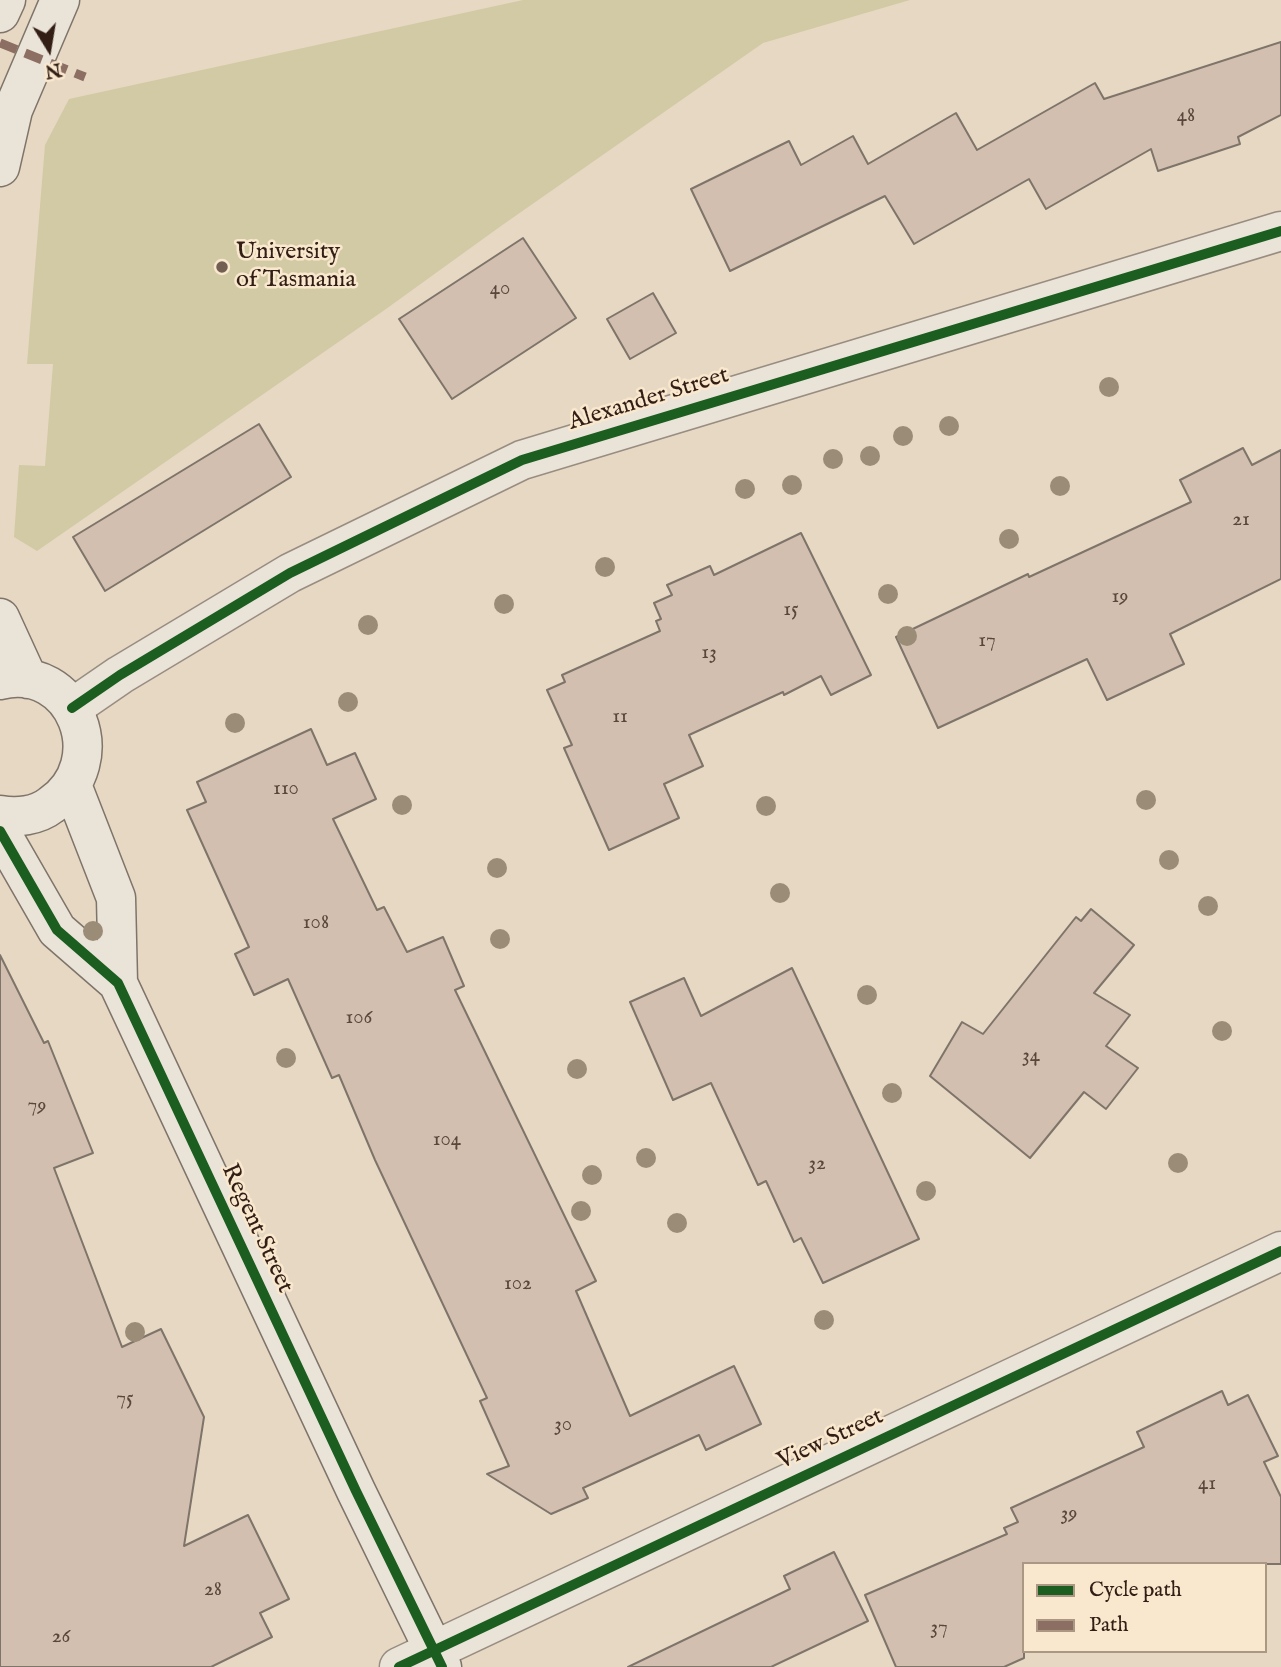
<!DOCTYPE html>
<html>
<head>
<meta charset="utf-8">
<style>
	body { margin:0 }
	#map { position:relative; width:1281px; height:1667px; overflow:hidden; background:#e7d8c3; font-family:"IM FELL English",serif }
	canvas { display:block }
	.legend { position:absolute; left:1022px; top:1562px; width:245px; height:91px; box-sizing:border-box; background:#f9e8ce; border:2px solid #aa9784; margin:0; padding:9px 12px; list-style:none; font-size:21px; color:#331e15 }
	.legend li { display:flex; align-items:center; gap:14px; height:35px }
	.legend b { width:35px; border:2px solid #aa9784 }
	.north { position:absolute; left:14px; top:14px; width:70px; height:70px; -webkit-text-stroke:5px #f9e8ce; paint-order:stroke; rotate:169deg; font-size:19px; font-weight:700; line-height:28px; text-align:center; color:#331e15 }
	.north::after { content:''; display:block; margin:auto; width:24px; height:32px; background:#331e15; clip-path:polygon(50% 0,100% 100%,50% 72%,0 100%) }
</style>
</head>
<body>
<div id="map">
<canvas width="1281" height="1667"></canvas>
<ul class="legend">
<li><b style="height:9px;background:#1b5e20"></b>Cycle path</li>
<li><b style="height:9px;background:#8d6e63"></b>Path</li>
</ul>
<div class="north">N</div>
</div>
<script>
const ctx = document.querySelector('canvas').getContext('2d');
ctx.lineJoin = 'round';
function fillPath(path, color) { ctx.fillStyle = color; ctx.fill(path, 'evenodd'); }
function strokePath(path, color, width, dash) { ctx.strokeStyle = color; ctx.lineWidth = width; ctx.lineCap = dash ? 'butt' : 'round'; ctx.setLineDash(dash || []); ctx.stroke(path); }
function label(font, color, halo, rows, align = 'center') {
  ctx.font = font + ' "IM FELL English",serif'; ctx.lineWidth = 5; ctx.setLineDash([]); ctx.textBaseline = 'middle'; ctx.strokeStyle = halo; ctx.fillStyle = color; for (const [text, x, y, turn = 0] of rows) {
    ctx.save(); ctx.translate(x, y); ctx.rotate((+turn || 0) * Math.PI / 180); ctx.textAlign = isNaN(turn) ? turn : align; if (halo) ctx.strokeText(text, 0, 0); ctx.fillText(text, 0, 0); ctx.restore();
  }
}
const green = new Path2D(`
	M523,0H910L763,43L501,226L386,309L37,551L14,537L19,465L45,466L53,364H27L45,145L69,99Z`);
const building = new Path2D(`
	M1281,42V115L1238,137L1240,144L1158,171L1151,149L1046,209L1029,179L914,244L885,196L730,271L691,189L789,141L801,165L853,136L868,164L956,113L977,150L1095,83L1104,99Z
	M523,238L576,318L452,399L399,319Z
	M653,293L676,333L630,359L607,319Z
	M259,424L291,477L105,591L73,537Z
	M1243,448L1252,465L1281,450V579L1170,634L1184,664L1107,700L1087,659L938,728L896,637L1028,574L1029,577L1191,502L1180,480Z
	M801,533L871,675L831,695L821,676L784,695L783,692L689,735L703,766L664,784L679,818L609,850L564,748L572,745L547,690L565,682L562,675L660,631L656,621L661,619L654,603L672,595L667,585L710,566L714,575Z
	M311,729L327,765L355,753L376,799L333,819L377,910L384,907L407,952L443,937L464,986L455,990L596,1281L576,1291L630,1416L734,1366L761,1424L706,1450L699,1435L583,1488L588,1498L551,1514L487,1474L509,1466L480,1401L487,1398L375,1160L339,1075L332,1078L288,979L254,995L235,954L249,947L187,810L206,802L197,782Z
	M1091,909L1134,945L1094,993L1130,1015L1106,1046L1138,1068L1106,1109L1084,1092L1030,1158L930,1076L962,1022L983,1034L1076,917L1081,921Z
	M0,955L44,1043L48,1041L93,1153L54,1168L122,1347L161,1329L204,1417L184,1546L248,1515L289,1599L260,1613L272,1637L211,1667H0Z
	M792,968L919,1239L823,1283L801,1238L794,1242L766,1181L758,1185L711,1083L673,1100L630,1002L684,978L701,1016Z
	M1222,1391L1228,1405L1248,1395L1278,1456L1264,1462L1281,1497V1564H1024V1658L1004,1667H896L865,1595L1007,1534L1004,1528L1018,1522L1011,1508L1144,1447L1137,1432Z
	M834,1552L868,1621L771,1667H628L790,1589L784,1576Z`);
const street = new Path2D(`
	M72,708L120,675L290,573L522,460L1281,231
	M399,1667L1281,1251`);
const secondary = new Path2D(`
	M0,13L6,0
	M0,167L13,110L60,0
	M0,618L28,679
	M0,680C75,662 114,762 51,805C37,816 17,818 0,815
	M72,785L116,898L118,983
	M0,831L57,930L118,983L356,1491L442,1667`);
const quiet = new Path2D(`
	M0,43L85,77`);
const cycleway = new Path2D(`
	M72,708L120,675L290,573L522,460L1281,231
	M0,831L57,930L118,983L356,1491L442,1667
	M399,1667L1281,1251`);
const trees = [
	[1109,387],
	[949,426],
	[903,436],
	[870,456],
	[833,459],
	[792,485],
	[1060,486],
	[745,489],
	[1009,539],
	[605,567],
	[888,594],
	[504,604],
	[368,625],
	[907,636],
	[348,702],
	[235,723],
	[1146,800],
	[402,805],
	[766,806],
	[1169,860],
	[497,868],
	[780,893],
	[1208,906],
	[93,931],
	[500,939],
	[867,995],
	[1222,1031],
	[286,1058],
	[577,1069],
	[892,1093],
	[646,1158],
	[1178,1163],
	[592,1175],
	[926,1191],
	[581,1211],
	[677,1223],
	[824,1320],
	[135,1332]
];
const markers = [
	[222,267,7,"#725f52"]
];
const numberNames = [
	["48",1186,117],
	["40",500,290],
	["21",1241,521],
	["19",1120,598],
	["15",791,611],
	["17",987,642],
	["13",709,654],
	["11",620,718],
	["110",286,790],
	["108",316,924],
	["106",359,1019],
	["34",1031,1057],
	["79",37,1107],
	["104",447,1141],
	["32",817,1165],
	["102",518,1285],
	["75",125,1400],
	["30",563,1426],
	["41",1207,1485],
	["39",1069,1515],
	["28",213,1591],
	["37",939,1629],
	["26",61,1638]
];
const poiNames = [
	["University",236,253],
	["of Tasmania",236,281]
];
const streetNames = [
	["Alexander Street",649,400,-17],
	["Regent Street",256,1229,65],
	["View Street",831,1440,-25]
];
fillPath(green, '#d2caa4');
fillPath(building, '#d2bfb0');
strokePath(building, '#7e7469', 2);
strokePath(street, '#988d80', 41);
strokePath(secondary, '#7e7469', 41);
strokePath(street, '#eae3d8', 38);
strokePath(secondary, '#eae3d8', 38);
strokePath(quiet, '#8d6e63', 9, [18, 9]);
strokePath(cycleway, '#1b5e20', 10);
ctx.fillStyle = '#9b8c77';
for (const [x, y] of trees) { ctx.beginPath(); ctx.arc(x, y, 10, 0, 2 * Math.PI); ctx.fill(); }
for (const [x, y, r, color] of markers) { const dot = new Path2D(); dot.arc(x, y, r, 0, 2 * Math.PI); ctx.fillStyle = color; ctx.fill(dot); strokePath(dot, '#f9e8ce', 2.5); }
label('21px', '#5b463c', null, numberNames);
label('24px', '#331e15', '#f9e8ce', poiNames, 'left');
label('24px', '#331e15', '#f9e8ce', streetNames);
</script>
</body>
</html>
